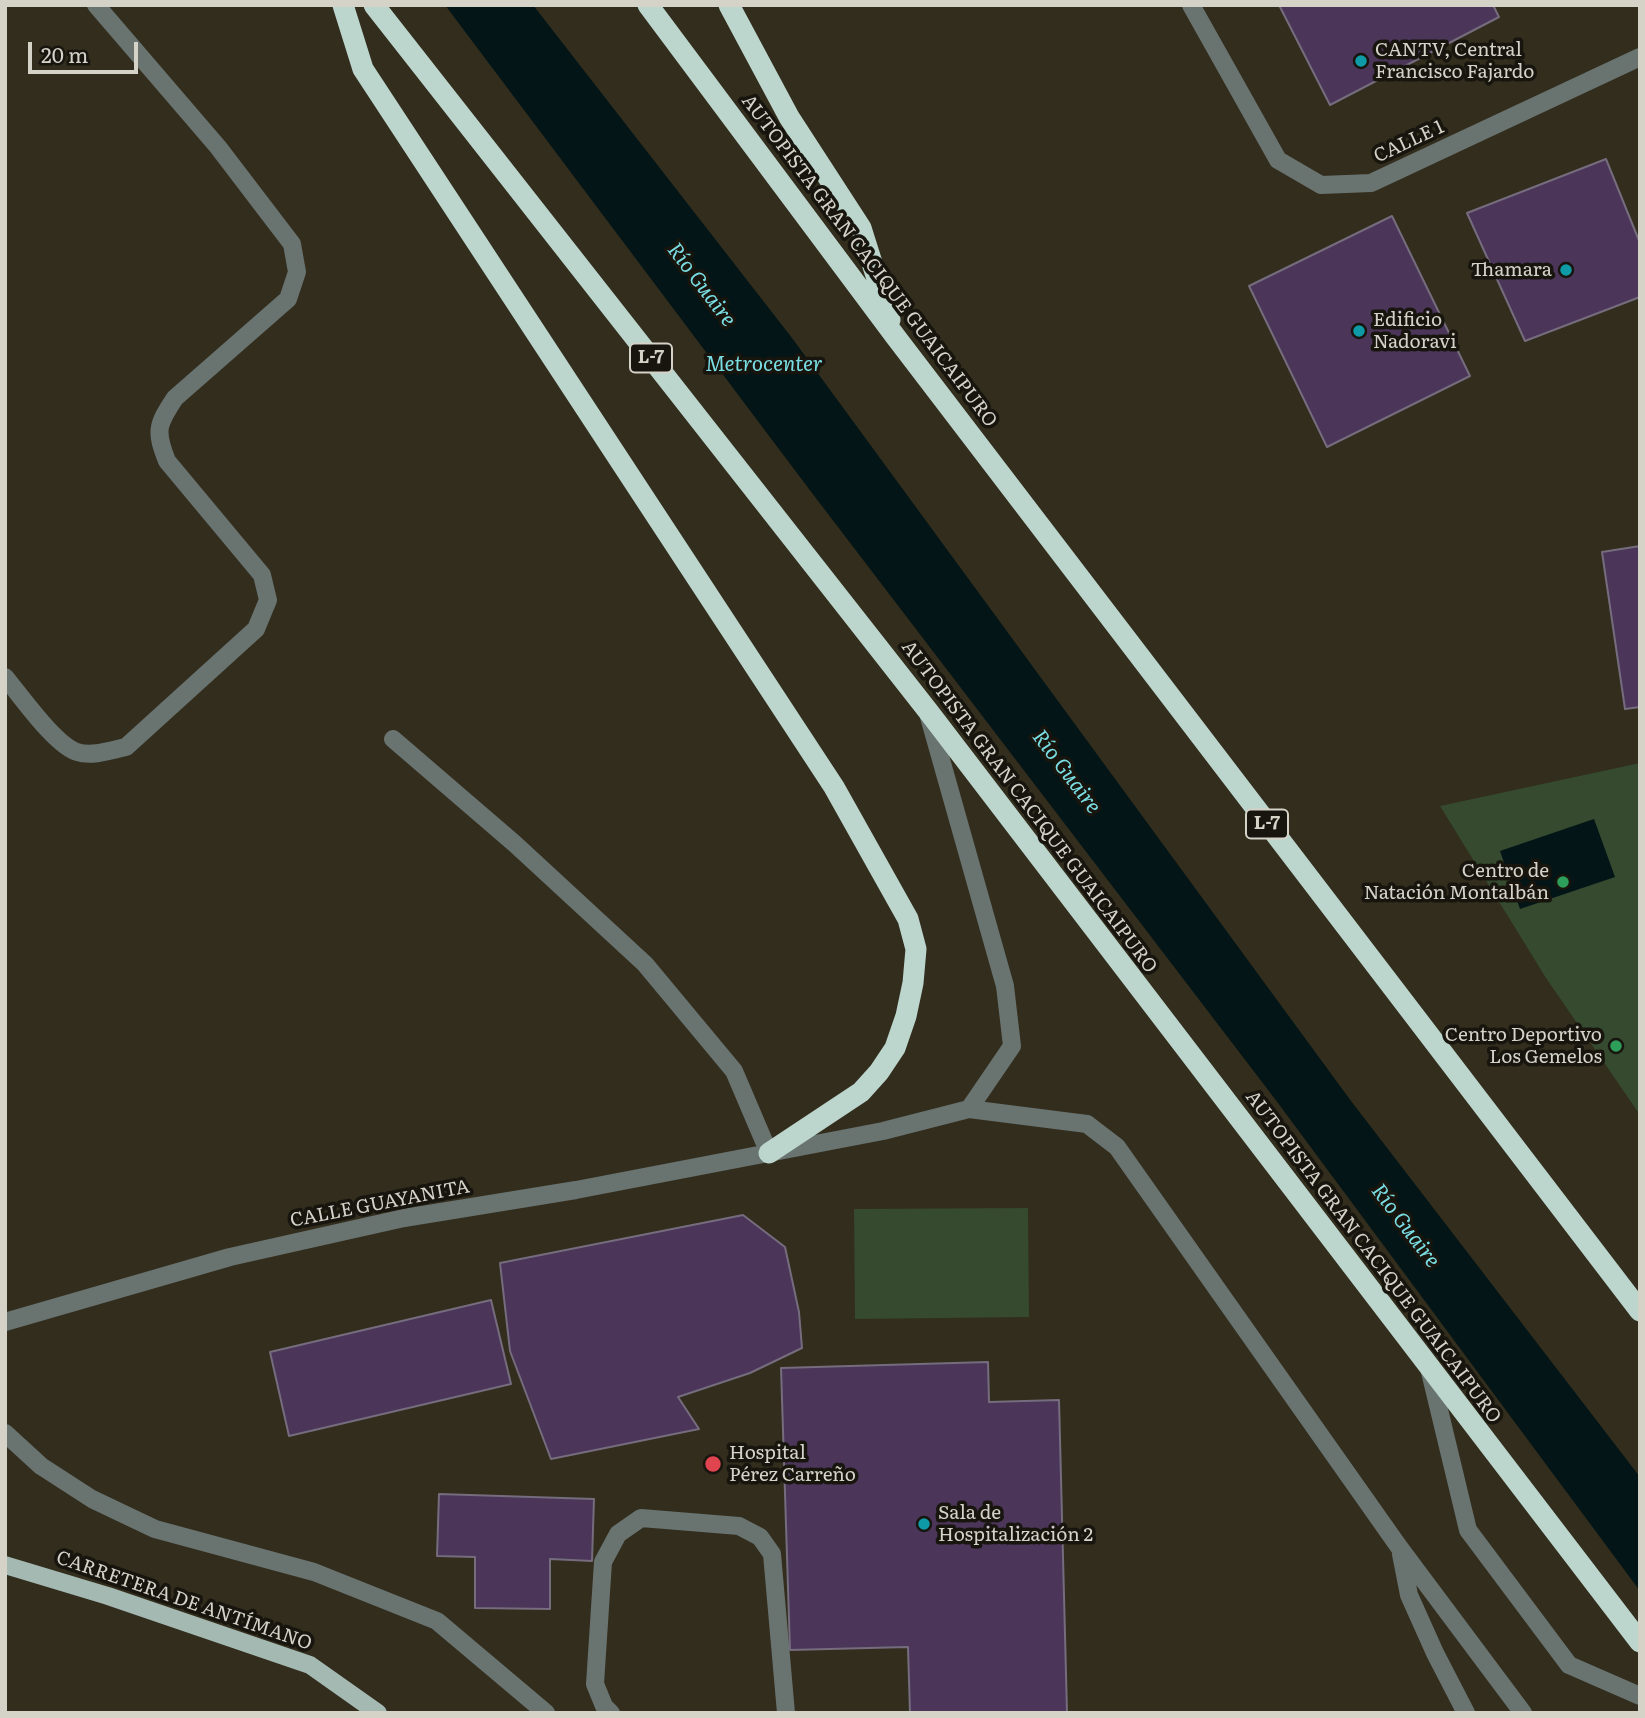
<!DOCTYPE html>
<html>
<head>
<meta charset="utf-8">
<style>
	body { margin:0 }
	#map { position:relative; width:1645px; height:1718px; overflow:hidden; background:#322d1d; font-family:Literata,serif }
	canvas { display:block }
	.frame { position:absolute; inset:0; border:7px solid #d5d2c8; pointer-events:none }
	.scale { position:absolute; left:28px; top:42px; width:110px; height:32px; box-sizing:border-box; border:4px solid #d5d2c8; border-top:0; padding-left:9px; font-size:21px; line-height:24px; white-space:nowrap; color:#d5d2c8; -webkit-text-stroke:5px #17150e; paint-order:stroke }
</style>
</head>
<body>
<div id="map">
<canvas width="1645" height="1718"></canvas>
<div class="frame"></div>
<div class="scale">20 m</div>
</div>
<script>
const ctx = document.querySelector('canvas').getContext('2d');
ctx.lineJoin = 'round';
function fillPath(path, color) { ctx.fillStyle = color; ctx.fill(path, 'evenodd'); }
function strokePath(path, color, width, dash) { ctx.strokeStyle = color; ctx.lineWidth = width; ctx.lineCap = dash ? 'butt' : 'round'; ctx.setLineDash(dash || []); ctx.stroke(path); }
function label(font, color, halo, rows, align = 'center') {
  ctx.font = font + ' Literata,serif'; ctx.lineWidth = 7; ctx.setLineDash([]); ctx.textBaseline = 'middle'; ctx.strokeStyle = halo; ctx.fillStyle = color; for (const [text, x, y, turn = 0] of rows) {
    ctx.save(); ctx.translate(x, y); ctx.rotate((+turn || 0) * Math.PI / 180); ctx.textAlign = isNaN(turn) ? turn : align; if (halo) ctx.strokeText(text, 0, 0); ctx.fillText(text, 0, 0); ctx.restore();
  }
}
const green = new Path2D(`
	M1640,763V1115L1546,978L1440,806Z
	M1028,1208L1029,1317L855,1319L854,1209Z`);
const water = new Path2D(`
	M445,5H533L792,338L1351,1101L1640,1477V1591L1275,1099L812,493Z
	M1594,819L1615,877L1520,909L1500,851Z`);
const building = new Path2D(`
	M1279,5H1493L1499,17L1330,105Z
	M1606,159L1640,243V297L1525,341L1467,213Z
	M1392,216L1470,376L1327,447L1249,286Z
	M1640,546V707L1625,709L1602,552Z
	M743,1215L785,1247L799,1312L802,1348L750,1373L678,1397L699,1429L551,1459L510,1351L500,1263Z
	M491,1300L511,1384L289,1436L270,1352Z
	M988,1362L989,1402L1059,1400L1067,1713H910L908,1647L790,1650L781,1368Z
	M439,1494L594,1499L592,1561L550,1559V1609L475,1608V1557L437,1556Z`);
const minor = new Path2D(`
	M1191,5L1278,160L1321,185L1371,183L1640,57
	M5,677C21,696 55,745 77,752C92,757 112,750 126,747L256,629L268,600L262,575L167,461C155,431 157,425 175,398L288,299L297,272L292,244L218,147L96,5
	M929,717L1005,986L1012,1046L969,1109
	M393,739L515,844L645,964L734,1071L769,1153
	M5,1322L230,1257L404,1218L576,1190L883,1131L969,1109L1087,1124L1117,1147L1399,1547L1523,1713
	M1429,1368L1468,1530L1569,1665L1640,1696
	M5,1433L41,1466L92,1499L155,1529L314,1572L437,1621L546,1713
	M1401,1554L1409,1595L1435,1653L1466,1713
	M611,1713L604,1706L595,1684L603,1562L618,1534L641,1518L739,1526L760,1537L772,1554L786,1713`);
const major = new Path2D(`
	M5,1565L108,1596L310,1665L378,1713`);
const highway = new Path2D(`
	M343,5L363,69L834,787L908,919L916,949L913,983L906,1016L895,1048L879,1072L861,1092L769,1153
	M374,5L928,711L1640,1642
	M648,5L895,336L1640,1311
	M729,5L789,117L861,228L890,320`);
const markers = [
	[1361,61,7,"#0f9aa8"],
	[1566,270,7,"#0f9aa8"],
	[1359,331,7,"#0f9aa8"],
	[1563,882,7,"#2e9e5b"],
	[1616,1046,7,"#2e9e5b"],
	[713,1464,9,"#e0444e"],
	[924,1524,7,"#0f9aa8"]
];
const shields = [
	[651,358,42],
	[1267,824,42]
];
const shieldNames = [
	["L-7",651,358],
	["L-7",1267,824]
];
const poiNames = [
	["CANTV, Central",1375,50],
	["Francisco Fajardo",1375,72],
	["Thamara",1552,270,"right"],
	["Edificio",1373,320],
	["Nadoravi",1373,342],
	["Centro de",1549,871,"right"],
	["Natación Montalbán",1549,893,"right"],
	["Centro Deportivo",1602,1035,"right"],
	["Los Gemelos",1602,1057,"right"],
	["Hospital",729,1453],
	["Pérez Carreño",729,1475],
	["Sala de",938,1513],
	["Hospitalización 2",938,1535]
];
const streetNames = [
	["CALLE 1",1409,142,-25],
	["AUTOPISTA GRAN CACIQUE GUAICAIPURO",869,261,53],
	["AUTOPISTA GRAN CACIQUE GUAICAIPURO",1029,807,53],
	["CALLE GUAYANITA",380,1204,-11],
	["AUTOPISTA GRAN CACIQUE GUAICAIPURO",1373,1257,53],
	["CARRETERA DE ANTÍMANO",184,1601,19]
];
const waterNames = [
	["Río Guaire",701,285,53],
	["Metrocenter",764,365],
	["Río Guaire",1066,772,53],
	["Río Guaire",1405,1226,53]
];
fillPath(green, '#354a2f');
fillPath(water, '#031516');
fillPath(building, '#4b365a');
strokePath(building, '#756c7d', 2);
strokePath(minor, '#697370', 18);
strokePath(major, '#a5b9b3', 18);
strokePath(highway, '#bcd5cd', 21);
for (const [x, y, r, color] of markers) { const dot = new Path2D(); dot.arc(x, y, r, 0, 2 * Math.PI); ctx.fillStyle = color; ctx.fill(dot); strokePath(dot, '#17150e', 2.5); }
for (const [x, y, w] of shields) { const box = new Path2D(); box.roundRect(x - w / 2, y - 14.5, w, 29, 5); ctx.fillStyle = '#17150e'; ctx.fill(box); strokePath(box, '#d5d2c8', 2); }
label('bold 18px', '#d5d2c8', null, shieldNames);
label('19px', '#d5d2c8', '#17150e', poiNames, 'left');
label('19px', '#d5d2c8', '#17150e', streetNames);
label('italic 21px', '#7adde3', '#17150e', waterNames);
</script>
</body>
</html>
